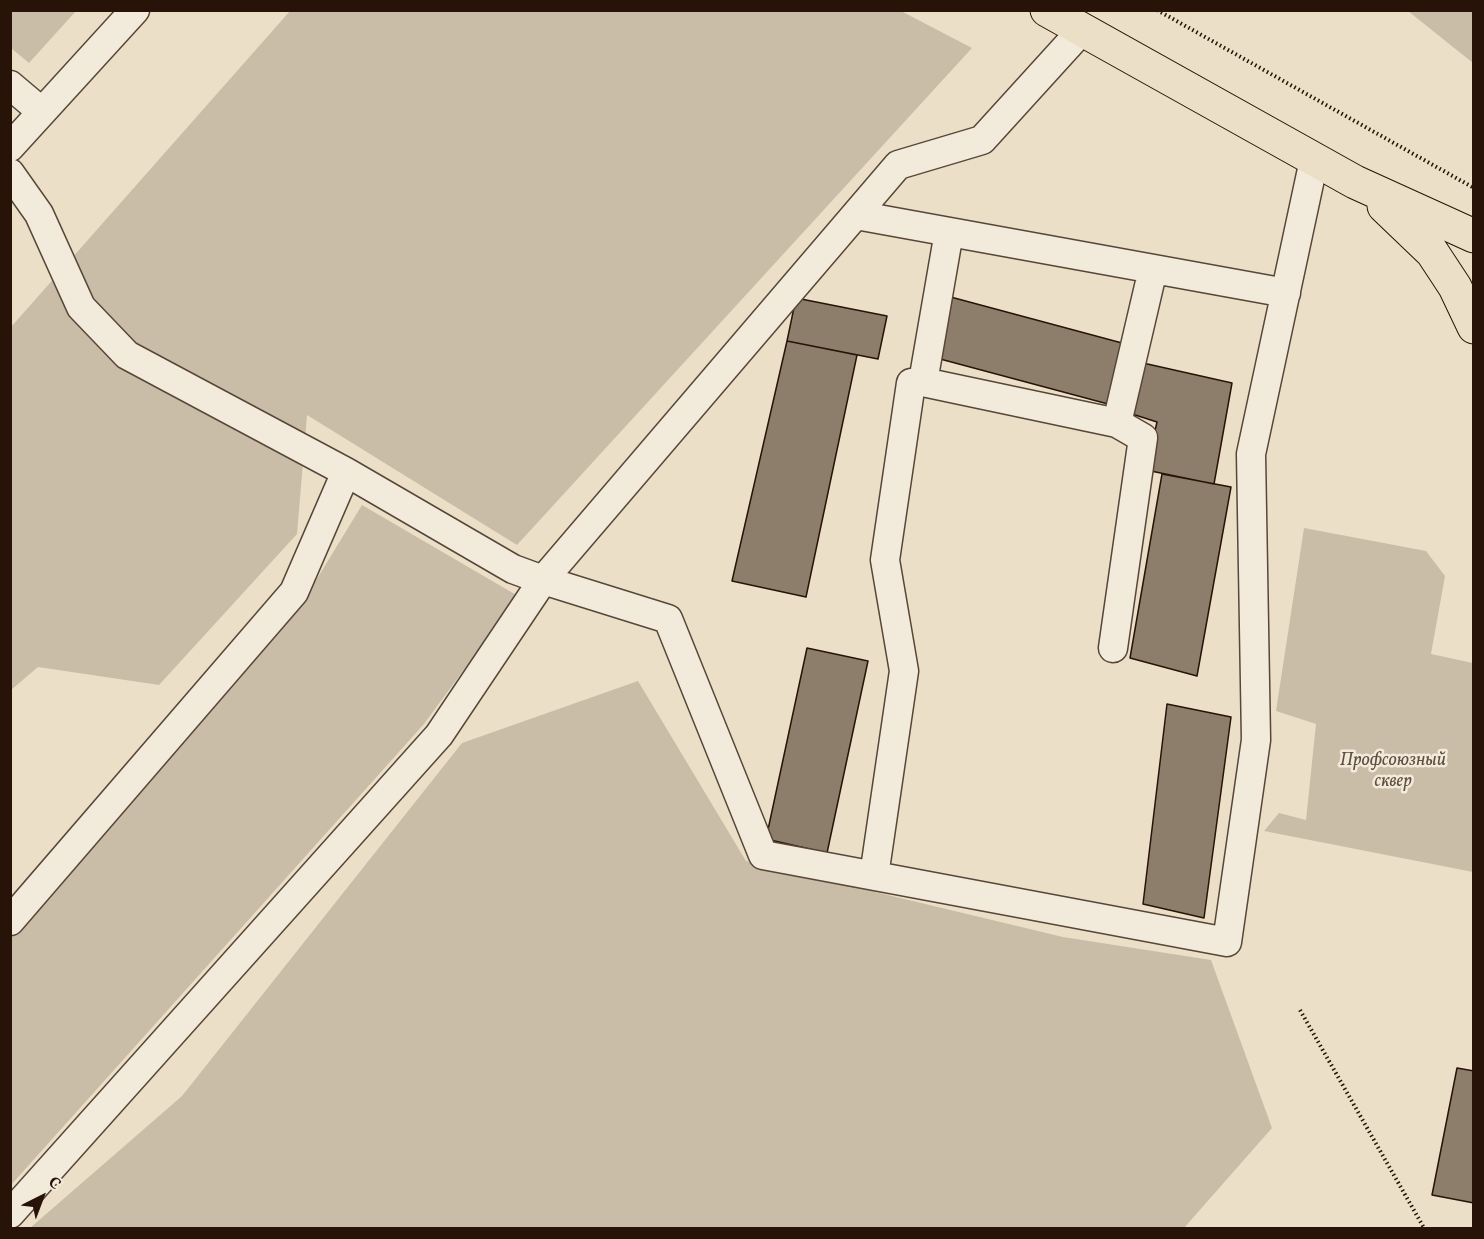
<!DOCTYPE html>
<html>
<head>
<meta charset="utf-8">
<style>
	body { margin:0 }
	#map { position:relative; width:1484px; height:1239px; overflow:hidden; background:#ebe0c7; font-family:Vollkorn,serif }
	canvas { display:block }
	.frame { position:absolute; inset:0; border:12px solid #271308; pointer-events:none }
	.north { position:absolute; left:12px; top:1167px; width:60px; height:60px; -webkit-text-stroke:4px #f2ebdb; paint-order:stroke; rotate:42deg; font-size:16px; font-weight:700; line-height:24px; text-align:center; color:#271308 }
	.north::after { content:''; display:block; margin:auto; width:21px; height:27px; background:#271308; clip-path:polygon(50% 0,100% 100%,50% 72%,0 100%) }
</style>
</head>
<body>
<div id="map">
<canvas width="1484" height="1239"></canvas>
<div class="frame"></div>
<div class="north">С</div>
</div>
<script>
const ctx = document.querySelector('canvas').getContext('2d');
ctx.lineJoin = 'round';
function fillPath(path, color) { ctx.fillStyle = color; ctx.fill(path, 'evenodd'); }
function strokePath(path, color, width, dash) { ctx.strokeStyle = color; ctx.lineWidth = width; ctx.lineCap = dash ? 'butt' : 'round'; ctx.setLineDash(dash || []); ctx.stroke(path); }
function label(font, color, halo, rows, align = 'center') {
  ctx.font = font + ' Vollkorn,serif'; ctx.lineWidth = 5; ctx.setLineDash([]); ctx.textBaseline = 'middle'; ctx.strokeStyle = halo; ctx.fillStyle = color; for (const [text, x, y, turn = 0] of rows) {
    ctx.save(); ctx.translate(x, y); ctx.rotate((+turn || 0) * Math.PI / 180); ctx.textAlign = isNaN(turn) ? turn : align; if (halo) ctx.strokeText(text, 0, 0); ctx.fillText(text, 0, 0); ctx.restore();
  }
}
const green = new Path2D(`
	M10,11L11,10L76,11L29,63L11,48Z
	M290,11H901L972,48L517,545L307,415L297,534L159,685L38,667L11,690V327Z
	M1408,11H1473V63Z
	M362,505L518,596L424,724L11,1185V937L304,600Z
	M1304,528L1426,551L1445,576L1431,654L1473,663V872L1264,831L1279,813L1306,820L1316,724L1276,711Z
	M638,681L746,861L1063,937L1211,960L1272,1128L1184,1228H30L182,1096L462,743Z`);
const building = new Path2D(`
	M947,296L1122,343L1108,404L929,356Z
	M796,298L887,316L878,359L787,341Z
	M787,341L857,355L806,597L732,581Z
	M1143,363L1232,383L1214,484L1146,470L1157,422L1129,413Z
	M1162,474L1231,487L1197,676L1130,658Z
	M807,648L868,661L827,853L766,839Z
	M1167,704L1231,717L1204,918L1143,904Z
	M1457,1068L1474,1071V1203L1432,1195Z`);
const path = new Path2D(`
	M1157,10L1474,188
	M1300,1010L1424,1228`);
const minor = new Path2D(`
	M10,85L42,112
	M10,147L135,10
	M10,173L39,214L81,307L127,355L346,472L513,569L543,580L668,619L763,855L1227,942L1256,740L1251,454L1314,160
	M856,215L1286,293
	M923,382L949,232
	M1113,648L1143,438L1117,423L1153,269
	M874,876L904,671L885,560L911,383L923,382L1117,423
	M10,921L294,592L346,472
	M10,1214L439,735L543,580L898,165L982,140L1082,30`);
const major = new Path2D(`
	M1047,10L1355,182L1474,236
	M1384,206L1432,252L1455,287L1474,327`);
const parkNames = [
	["Профсоюзный",1393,762],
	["сквер",1393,783]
];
fillPath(green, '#cabda7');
fillPath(building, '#8d7e6b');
strokePath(building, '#271308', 1.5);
strokePath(minor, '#584638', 31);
strokePath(major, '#271308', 35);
strokePath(path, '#271308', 4, [1.5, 3]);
strokePath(minor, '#f2ebdb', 28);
strokePath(major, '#ebe0c7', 33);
label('italic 18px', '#604e40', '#f2ebdb', parkNames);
</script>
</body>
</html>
